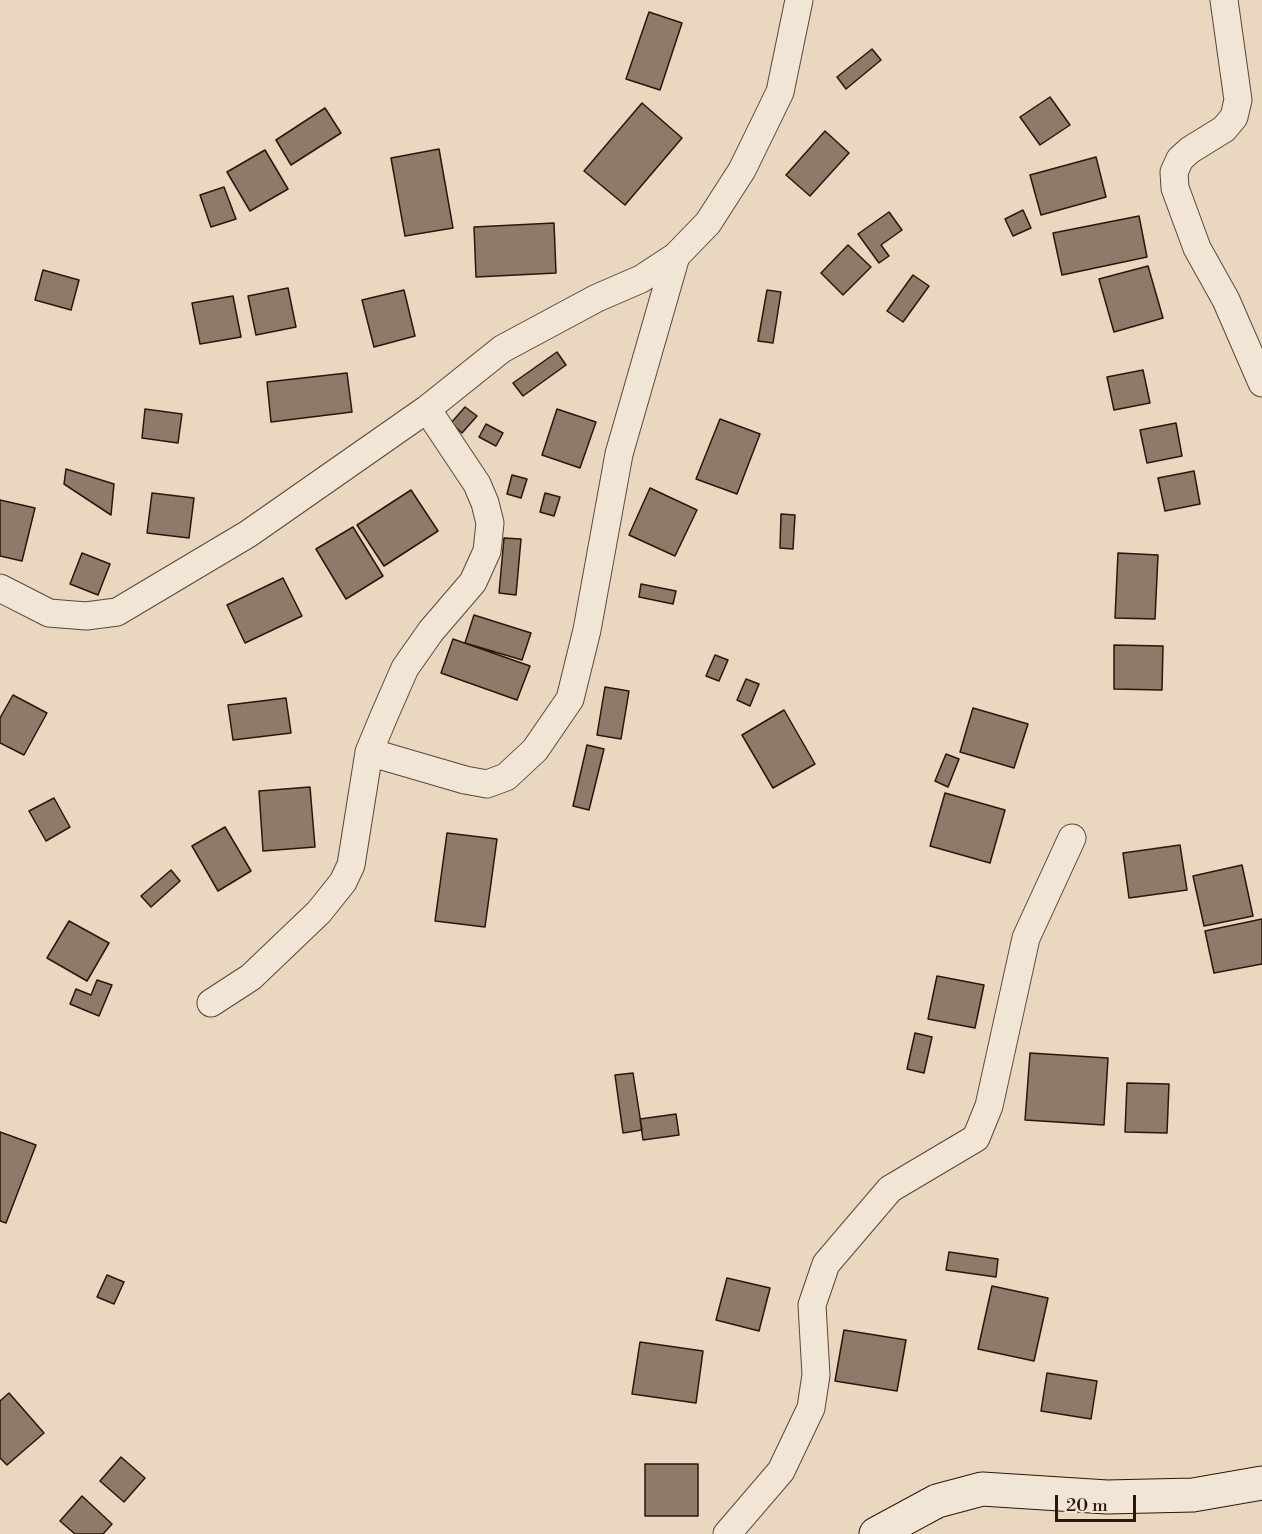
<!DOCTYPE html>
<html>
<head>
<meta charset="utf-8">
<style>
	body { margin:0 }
	#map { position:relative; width:1262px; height:1534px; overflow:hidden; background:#e9d7bf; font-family:"Libre Bodoni",serif }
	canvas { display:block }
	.scale { position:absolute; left:1055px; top:1495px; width:81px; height:27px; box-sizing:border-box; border:3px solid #2c150c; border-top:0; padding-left:8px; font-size:18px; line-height:21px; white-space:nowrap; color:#2c150c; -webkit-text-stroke:4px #f1e5d5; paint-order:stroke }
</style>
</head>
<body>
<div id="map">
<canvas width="1262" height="1534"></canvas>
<div class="scale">20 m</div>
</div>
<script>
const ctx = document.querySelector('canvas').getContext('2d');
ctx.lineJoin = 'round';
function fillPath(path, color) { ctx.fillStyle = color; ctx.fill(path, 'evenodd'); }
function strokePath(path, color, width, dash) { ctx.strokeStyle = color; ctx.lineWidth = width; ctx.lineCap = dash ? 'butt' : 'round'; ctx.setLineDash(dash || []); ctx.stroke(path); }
const building = new Path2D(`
	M649,12L682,23L660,90L626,79Z
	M872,49L881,60L846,89L837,77Z
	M1050,97L1070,125L1040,145L1020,117Z
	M642,103L682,138L625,205L584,171Z
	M325,108L341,133L291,165L276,140Z
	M825,131L849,153L810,196L786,175Z
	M439,149L453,228L405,236L391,158Z
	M265,150L288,189L250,211L227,172Z
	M1096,157L1106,197L1041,215L1030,175Z
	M224,187L236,219L211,227L200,195Z
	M1023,210L1031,228L1013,236L1005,219Z
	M889,212L902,230L881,245L889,256L879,263L858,234Z
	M1139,216L1147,257L1062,275L1053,233Z
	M554,223L556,273L476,277L474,227Z
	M848,245L871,267L843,295L821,273Z
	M1148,266L1163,318L1114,332L1099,279Z
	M43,270L79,280L71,310L35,300Z
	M913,275L929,286L903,322L887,311Z
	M288,288L296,327L256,335L248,296Z
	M404,290L415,336L374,347L362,300Z
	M767,290L781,292L773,343L758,341Z
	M233,296L241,337L200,344L192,303Z
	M557,352L566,365L523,396L513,383Z
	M1143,370L1150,403L1114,410L1107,377Z
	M347,373L352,412L271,422L267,382Z
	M465,407L477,416L462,433L451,423Z
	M145,409L182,414L178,443L142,438Z
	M557,409L596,422L580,468L542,455Z
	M720,419L760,434L737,494L696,479Z
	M1176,423L1182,456L1147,463L1140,430Z
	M486,424L503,433L496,446L479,437Z
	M66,469L114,484L111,515L64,484Z
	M1194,471L1200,504L1165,511L1158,478Z
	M512,475L527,479L521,498L507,494Z
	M650,488L697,510L675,556L629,535Z
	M411,490L438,531L384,566L357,525Z
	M152,493L194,498L189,538L147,533Z
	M545,493L560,497L554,516L540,512Z
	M0,500L35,508L22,561L0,556Z
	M781,514L795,515L793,549L780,548Z
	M353,527L383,576L346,599L316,549Z
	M504,538L521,539L516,595L499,593Z
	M82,553L110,564L98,595L70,584Z
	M1118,553L1158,555L1155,619L1115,618Z
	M283,578L302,616L245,643L227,605Z
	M641,584L676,591L673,604L639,597Z
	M474,615L531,633L522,660L465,643Z
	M453,639L530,666L517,700L441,673Z
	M1114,645L1163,646L1162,690L1114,689Z
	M715,655L728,660L719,681L706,676Z
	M746,679L759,684L750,706L737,700Z
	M605,687L629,691L621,739L597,735Z
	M13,695L47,713L24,755L0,743V718Z
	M286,698L291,733L233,740L228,705Z
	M973,708L1028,724L1014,768L960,752Z
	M784,710L815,764L773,788L742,735Z
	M587,745L604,749L589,810L573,806Z
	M946,754L959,759L948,787L935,781Z
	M310,787L315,847L263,851L259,791Z
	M945,793L1005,810L990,863L930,846Z
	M54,798L70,827L46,841L29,811Z
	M225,827L251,871L218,891L192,846Z
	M447,833L497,839L485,927L435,921Z
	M1180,845L1187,890L1129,898L1123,853Z
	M1242,865L1253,916L1204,926L1193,876Z
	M171,870L180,881L151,907L141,896Z
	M1262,919V964L1214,973L1205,931Z
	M69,921L109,943L87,981L47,958Z
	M937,976L984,985L975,1028L928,1019Z
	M97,980L112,985L99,1016L70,1004L76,989L91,995Z
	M915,1033L932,1037L924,1073L907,1069Z
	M1030,1053L1108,1058L1104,1125L1025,1120Z
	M633,1073L642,1130L623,1133L615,1075Z
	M1127,1083L1169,1084L1167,1133L1125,1132Z
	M676,1114L679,1135L643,1140L640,1119Z
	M0,1132L36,1145L6,1223L0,1221Z
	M949,1252L998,1259L996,1277L946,1270Z
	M107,1275L124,1282L114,1304L97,1297Z
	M727,1278L770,1288L759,1331L716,1320Z
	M992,1286L1048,1298L1034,1361L978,1349Z
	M844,1330L906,1340L897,1391L835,1381Z
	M640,1342L703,1351L696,1403L632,1394Z
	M1047,1373L1097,1381L1091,1419L1041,1411Z
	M9,1393L44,1433L7,1465L0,1458V1401Z
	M121,1457L145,1478L124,1502L100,1481Z
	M645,1464H698V1516H645Z
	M82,1496L112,1524L103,1534H75L60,1521Z`);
const street = new Path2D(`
	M1224,0L1238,100L1234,117L1224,129L1190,150L1180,159L1174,172L1175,188L1197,248L1226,300L1262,383
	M0,588L49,613L86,616L117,612L248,534L427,409L502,349L597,298L641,279L676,256L708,223L742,170L763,127L780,92L799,0
	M369,752L465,780L487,784L506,777L535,750L570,699L587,630L619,454L676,256
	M211,1003L251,977L319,912L343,882L351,865L369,752L384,716L405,668L431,631L473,582L487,551L490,523L485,503L477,484L427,409
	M727,1534L781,1471L811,1408L816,1375L812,1305L826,1264L890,1189L976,1138L989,1106L1026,938L1072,838`);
const secondary = new Path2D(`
	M876,1534L937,1501L982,1489L1107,1497L1193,1495L1262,1483`);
fillPath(building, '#8e7a69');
strokePath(building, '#2c150c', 1.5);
strokePath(street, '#5b4639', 29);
strokePath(secondary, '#2c150c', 35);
strokePath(street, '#f1e5d5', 27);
strokePath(secondary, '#f1e5d5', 33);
</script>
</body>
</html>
